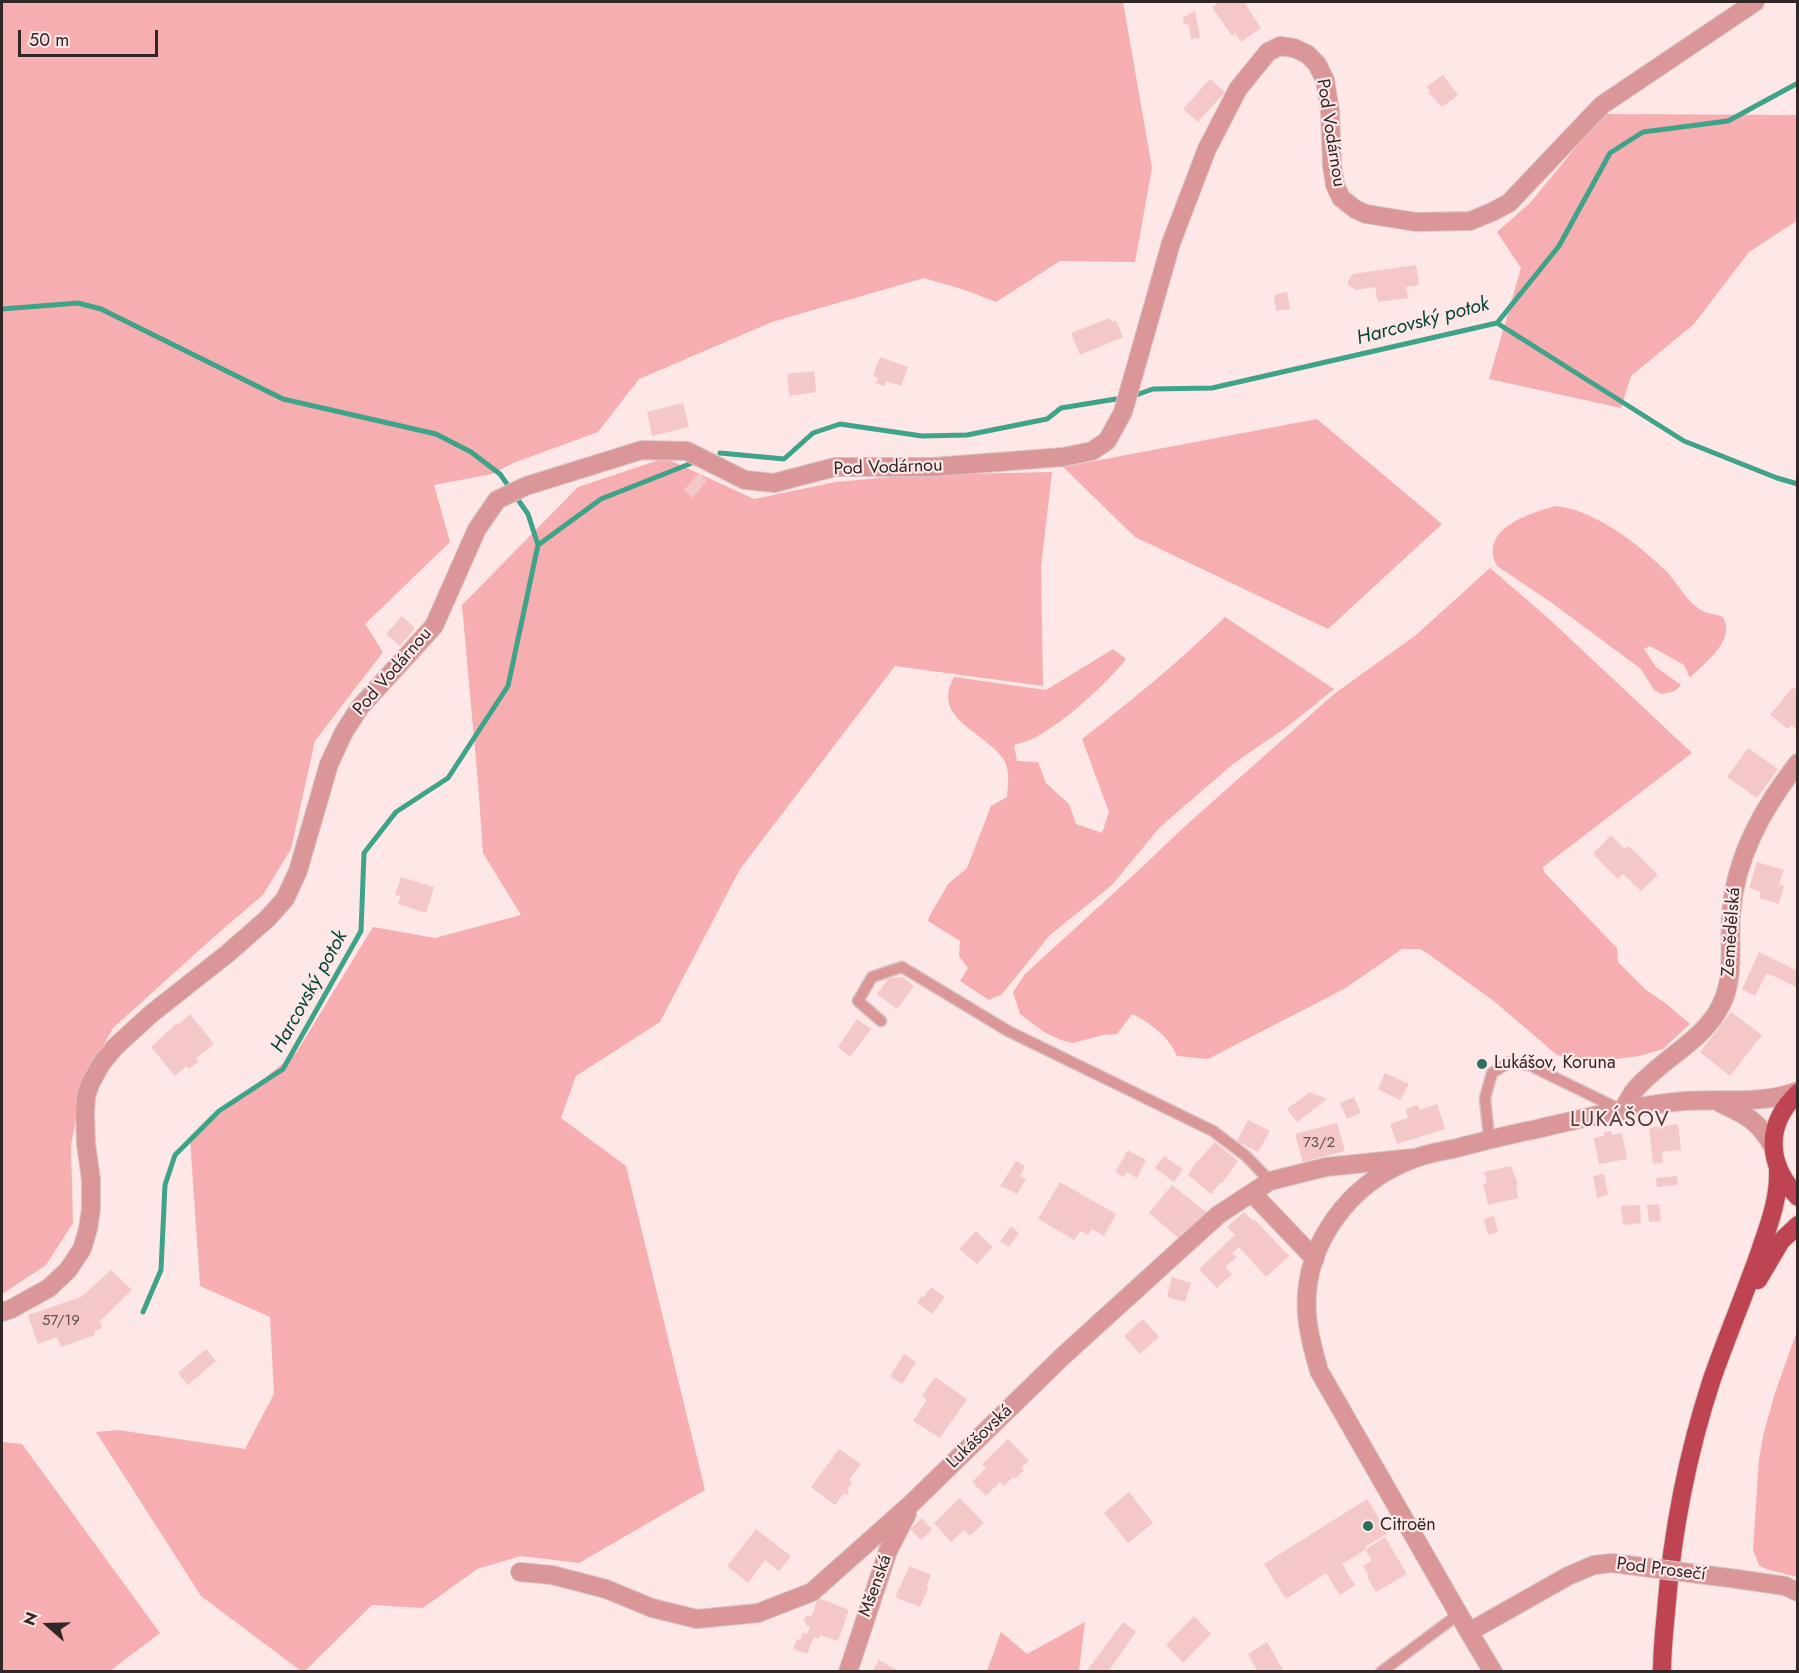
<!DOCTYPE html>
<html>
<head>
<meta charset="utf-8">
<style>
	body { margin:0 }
	#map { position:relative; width:1799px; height:1673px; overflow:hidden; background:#fde7e7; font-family:Jost,sans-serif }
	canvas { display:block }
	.frame { position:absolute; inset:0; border:3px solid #312727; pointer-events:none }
	.north { position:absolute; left:18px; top:1595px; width:60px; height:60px; -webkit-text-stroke:4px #fde7e7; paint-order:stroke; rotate:290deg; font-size:16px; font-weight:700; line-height:24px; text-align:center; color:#312727 }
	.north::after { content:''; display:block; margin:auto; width:21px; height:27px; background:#312727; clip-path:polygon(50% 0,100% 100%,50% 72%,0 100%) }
	.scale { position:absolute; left:18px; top:30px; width:140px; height:27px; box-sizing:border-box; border:3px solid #312727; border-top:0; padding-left:8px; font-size:18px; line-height:21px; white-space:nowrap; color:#312727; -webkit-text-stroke:4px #fde7e7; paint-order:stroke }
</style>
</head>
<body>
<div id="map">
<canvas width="1799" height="1673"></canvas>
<div class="frame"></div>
<div class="north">N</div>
<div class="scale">50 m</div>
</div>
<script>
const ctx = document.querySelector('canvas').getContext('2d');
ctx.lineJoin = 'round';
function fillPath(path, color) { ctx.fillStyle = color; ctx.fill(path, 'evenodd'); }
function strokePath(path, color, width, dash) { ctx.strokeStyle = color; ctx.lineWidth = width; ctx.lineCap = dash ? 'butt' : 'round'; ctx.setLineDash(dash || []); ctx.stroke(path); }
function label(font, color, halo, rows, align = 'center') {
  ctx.font = font + ' Jost,sans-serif'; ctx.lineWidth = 4.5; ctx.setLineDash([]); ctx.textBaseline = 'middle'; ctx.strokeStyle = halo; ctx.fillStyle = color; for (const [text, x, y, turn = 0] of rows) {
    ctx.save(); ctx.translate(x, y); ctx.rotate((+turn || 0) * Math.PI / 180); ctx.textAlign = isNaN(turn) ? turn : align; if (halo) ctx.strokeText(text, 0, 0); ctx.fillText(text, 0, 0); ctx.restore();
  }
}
const green = new Path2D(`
	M2,2H1123L1152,168L1135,262L1060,261L996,302L965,290L924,278L772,322L639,379L598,432L513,463L492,474L434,485L450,542L365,624L383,652L315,741L291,849L263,895L216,935L113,1028L83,1083L71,1145L73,1223L46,1265L2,1294Z
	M1603,114L1797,115L1798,216L1795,222L1749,252L1694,324L1631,376L1621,408L1489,379L1521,268L1497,232L1530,203Z
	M1317,419L1442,524L1328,629L1135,537L1063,467Z
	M665,458L754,499L836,482L912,475L1052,472L1041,567L1043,686L895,666L740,869L660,1022L576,1076L561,1118L626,1166L705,1490L579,1563L521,1556L477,1569L423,1608L372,1605L305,1671H301L201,1596L96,1432L118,1430L245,1449L274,1394L270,1317L200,1286L190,1138L296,1053L373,927L435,938L521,915L483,853L478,782L462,605L578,487Z
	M1556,506C1597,511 1638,544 1667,572C1678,584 1687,602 1701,610C1707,614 1716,614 1723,617C1736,641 1705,662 1690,678L1684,665L1650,646L1644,649L1656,667L1681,685L1675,691L1662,694L1654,690L1641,669L1552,603L1497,566C1478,529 1530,513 1556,506Z
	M1490,568L1548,618L1692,753L1543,867L1544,872L1617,948L1618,962L1646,990L1664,1002L1690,1024L1663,1049L1639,1056L1601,1061L1574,1060L1557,1055L1495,1002L1427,953L1420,949H1402L1344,989L1208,1059L1177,1056C1169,1037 1151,1023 1132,1014L1117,1034L1103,1035L1073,1043L1061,1040L1044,1032L1020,1014L1013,992L1025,974L1139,870L1184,827L1334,694L1416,635Z
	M1225,617L1334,689L1291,724L1233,764L1160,827L1112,885L1050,935L1002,994L989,1000L960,981L968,968L959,956L960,941L928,921L929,917L948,884L967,868L991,806L1007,797C1008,786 1010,770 1004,760C987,732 930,720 954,677L1046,690L1113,649L1126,659C1105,685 1066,721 1036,737C1029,741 1021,743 1014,745L1017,761L1038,762L1046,783L1069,804L1076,824L1102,833L1109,812L1082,739C1131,701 1180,661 1225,617Z
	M1797,1331L1798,1577H1797L1766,1569L1759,1565L1753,1550L1759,1459L1764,1432L1775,1393Z
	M2,1442L22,1444L160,1633L110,1671H2Z
	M1085,1622L1079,1671H987L1001,1632L1027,1654Z`);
const stream = new Path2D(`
	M2,309L78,303L101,309L283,399L436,434L471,452L500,474L528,514L538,545
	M1497,323L1684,441L1777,478L1798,484
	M1136,395L1153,389L1212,388L1497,323L1559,246L1610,153L1643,132L1728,121L1798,83
	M720,453L784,459L813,433L840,424L922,436L967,435L1047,419L1061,408L1116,399
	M143,1312L161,1270L165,1185L175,1155L219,1111L283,1069L361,931L364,853L396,812L448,778L508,686L538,545L601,499L697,461`);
const building = new Path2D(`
	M1219,2H1244L1261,28L1241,42L1235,33L1232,36L1212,7Z
	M1195,11L1200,38L1191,39L1189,25L1184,24L1183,17Z
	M1443,75L1458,95L1442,107L1428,92L1430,91L1427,86Z
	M1210,79L1225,92L1198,122L1183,109Z
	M1416,265L1419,285L1406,287L1408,298L1378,302L1375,287L1356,290L1348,285V281L1353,274Z
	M1287,292L1290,309L1276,311L1274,295Z
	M1110,318L1112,322L1116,321L1123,337L1080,355L1071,333Z
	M880,357L908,367L901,386L886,381L884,386L876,383L878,378L873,376Z
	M814,371L816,392L789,396L787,374Z
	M683,403L689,427L652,436L647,412Z
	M699,473L707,481L692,498L684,490Z
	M402,616L415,628L400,646L386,634Z
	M1793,687L1798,691V728L1796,729L1791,725L1788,729L1770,715Z
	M1748,748L1778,769L1757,798L1727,777Z
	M1611,835L1625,849L1629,846L1658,875L1641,891L1623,874L1618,879L1593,854Z
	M1757,862L1784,870L1779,884L1784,886L1779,904L1759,898L1761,892L1749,888Z
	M401,877L434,887L426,913L398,904L401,896L395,895Z
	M1759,952L1798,971V988L1767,973L1755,996L1742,989Z
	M902,977L914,986L897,1009L877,994L889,978Z
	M1731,1012L1762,1035L1730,1076L1700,1052Z
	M190,1014L214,1044L196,1058L199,1061L189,1069L186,1066L175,1076L151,1047L177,1023L179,1024Z
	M857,1019L871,1029L850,1057L838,1047Z
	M1385,1073L1409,1084L1400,1100L1378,1089Z
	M1310,1092L1327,1099L1297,1122L1287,1109Z
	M1354,1097L1361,1113L1347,1119L1340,1103Z
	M1437,1104L1445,1129L1397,1144L1390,1124L1408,1118L1406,1109L1418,1105L1420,1110Z
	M1248,1120L1270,1131L1258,1152L1237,1141Z
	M1337,1123L1345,1151L1303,1162L1295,1134Z
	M1678,1124L1681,1150L1662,1152L1663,1162L1653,1164L1649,1128Z
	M1611,1131L1612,1135L1622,1133L1627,1159L1599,1164L1594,1138L1604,1136V1132Z
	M1215,1142L1238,1161L1222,1183H1220L1211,1194L1188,1175L1195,1164Z
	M1128,1150L1146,1160L1137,1178L1127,1172L1123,1177L1115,1172Z
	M1164,1156L1183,1169L1174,1182L1155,1168Z
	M1016,1161L1025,1166L1020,1176L1026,1179L1017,1194L1000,1186Z
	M1511,1166L1518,1184L1516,1187L1518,1198L1488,1205L1483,1184L1487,1183L1484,1172Z
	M1604,1174L1608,1195L1597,1198L1593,1176Z
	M1677,1176L1678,1185L1657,1187L1656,1178Z
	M1060,1182L1116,1214L1104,1236L1092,1229L1088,1235L1081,1231L1074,1240L1038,1219Z
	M1172,1185L1206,1212L1182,1241L1149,1213Z
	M1659,1204L1661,1221L1649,1222L1647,1205Z
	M1640,1205L1641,1223L1623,1225L1621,1206Z
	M1244,1212L1252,1220L1254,1219L1289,1256L1266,1277L1239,1247L1232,1253L1237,1257L1225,1267L1232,1274L1217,1288L1199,1269L1235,1235L1227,1227Z
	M1494,1216L1498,1232L1488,1235L1484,1219Z
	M1011,1226L1019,1233L1009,1247L1000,1241Z
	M976,1231L993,1247L977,1264L959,1249Z
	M111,1270L132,1290L100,1321L102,1328L94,1331L95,1335L61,1347L57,1337L38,1344L28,1315L81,1297Z
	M1172,1277L1191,1283L1185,1302L1167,1297Z
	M931,1287L945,1297L932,1314L917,1302L922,1296L924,1297Z
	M1143,1319L1159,1337L1140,1354L1124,1336Z
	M206,1349L216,1361L188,1385L178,1373Z
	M904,1354L916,1362L902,1384L890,1376Z
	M935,1377L967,1399L940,1438L913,1421L927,1400L922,1396Z
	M1008,1439L1029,1461L1021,1468L1024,1470L1015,1479L1013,1477L1004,1486L1000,1482L986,1496L972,1482L986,1468L982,1464Z
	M839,1449L861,1464L849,1480L852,1482L848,1488L849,1491L847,1495L843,1494L835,1505L811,1487Z
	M1129,1492L1153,1523L1128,1543L1104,1513Z
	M960,1498L984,1523L970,1536L964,1530L951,1542L934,1523Z
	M1367,1499L1388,1533L1365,1547V1550L1385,1537L1407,1574L1376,1592L1367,1577L1369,1576L1363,1566L1372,1560L1365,1550L1342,1564L1355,1585L1340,1595L1326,1573L1286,1599L1264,1564Z
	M922,1518L932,1530L921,1540L910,1529Z
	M756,1529L791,1556L779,1571L765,1560L748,1583L727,1566Z
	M910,1566L931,1575L927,1585L929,1586L920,1607L895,1597Z
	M818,1598L849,1610L838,1641L820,1635L819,1639L814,1637L807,1654L793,1649L797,1639L800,1640L803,1632L807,1634L810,1627L807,1626L804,1620L806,1616H812Z
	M1194,1616L1211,1634L1183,1663L1166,1645Z
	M1123,1622L1136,1632L1108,1672H1086Z
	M1267,1642L1284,1672H1258L1248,1654Z
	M879,1660L900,1672H872Z`);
const lane = new Path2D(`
	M881,1021L858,1001L872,977L902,967L1008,1031L1213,1131L1246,1156L1270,1181
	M1489,1138L1485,1098L1492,1073L1510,1062L1529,1065L1619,1109
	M1381,1672L1459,1614`);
const street = new Path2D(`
	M1720,1103C1746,1115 1759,1121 1773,1147
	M1622,1111C1626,1104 1630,1097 1634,1091C1658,1061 1704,1041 1721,1005C1735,978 1729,944 1731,915C1735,857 1763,808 1798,763
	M1252,1193L1315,1259
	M2,1312L11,1309L49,1288L68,1270L82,1249L88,1229L91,1209V1180L86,1144L85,1113L86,1097L90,1084L101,1064L115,1047L151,1014L227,954L267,919L285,899L298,871L329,764L344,732L360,707L434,626L477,529L497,500L526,486L642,450L687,451L745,480L774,483L835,467H933L1063,457L1092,451L1107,441L1123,412L1171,243L1207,149L1238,89L1268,52L1280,46L1294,48L1307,54L1317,64L1325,80L1330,111L1332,165L1335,185L1341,198L1355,209L1366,214L1416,222L1470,221L1492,212L1509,203L1602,105L1755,2
	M520,1572L552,1575L606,1589L652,1608L697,1619L758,1613L812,1592L911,1504L1063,1356L1218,1215L1270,1181L1326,1167L1413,1158
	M1737,1579L1785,1586L1798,1592
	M1469,1632L1568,1576L1594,1565L1612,1563
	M848,1672L888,1551L907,1514
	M1493,1672L1469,1632L1319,1371C1314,1352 1308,1334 1307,1314C1302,1245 1350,1182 1413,1159C1427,1153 1443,1151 1457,1148C1484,1141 1510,1134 1537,1129C1585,1118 1635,1105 1685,1101C1722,1098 1761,1105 1798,1091`);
const primary = new Path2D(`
	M1798,1093C1764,1125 1767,1165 1798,1197
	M1758,1280L1781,1241L1798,1225
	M1662,1672C1662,1652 1664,1632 1666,1612C1672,1533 1687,1455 1712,1379C1727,1336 1745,1294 1760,1251C1769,1224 1779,1199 1778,1171`);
const streetBridge = new Path2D(`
	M1612,1563L1737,1579`);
const markers = [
	[1482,1064,6,"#2d6e5d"],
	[1368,1526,6,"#2d6e5d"]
];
const numberNames = [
	["73/2",1319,1143],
	["57/19",61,1321]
];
const streetNames = [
	["Pod Vodárnou",1330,133,81],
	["Pod Vodárnou",888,468,-2],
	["Pod Vodárnou",393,672,-49],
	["Zemědělská",1732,932,-86],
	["Lukášovská",980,1437,-44],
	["Pod Prosečí",1661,1570,7],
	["Mšenská",876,1586,-70]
];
const poiNames = [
	["Lukášov, Koruna",1494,1064],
	["Citroën",1380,1526]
];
const waterNames = [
	["Harcovský potok",1423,322,-15],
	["Harcovský potok",310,992,-61]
];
const quarterNames = [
	["LUKÁŠOV",1620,1121]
];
fillPath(green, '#f7aeb0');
strokePath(stream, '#3fa38a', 5);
fillPath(building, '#f4c8c9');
strokePath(lane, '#d8c4c4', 13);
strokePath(street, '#d8c4c4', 20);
strokePath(primary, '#d8c4c4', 20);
strokePath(lane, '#db9698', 10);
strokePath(street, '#db9698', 18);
strokePath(primary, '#bf4452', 18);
strokePath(streetBridge, '#d8c4c4', 20, []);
strokePath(streetBridge, '#db9698', 18);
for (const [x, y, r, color] of markers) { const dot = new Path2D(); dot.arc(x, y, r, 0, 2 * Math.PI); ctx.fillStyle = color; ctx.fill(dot); strokePath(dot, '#fde7e7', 2); }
label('15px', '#624f50', null, numberNames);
label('18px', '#312727', '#fde7e7', streetNames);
label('18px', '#312727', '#fde7e7', poiNames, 'left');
label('italic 20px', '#074437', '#fde7e7', waterNames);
ctx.letterSpacing = '1.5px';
label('21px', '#513c3c', '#fde7e7', quarterNames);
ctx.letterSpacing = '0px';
</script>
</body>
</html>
